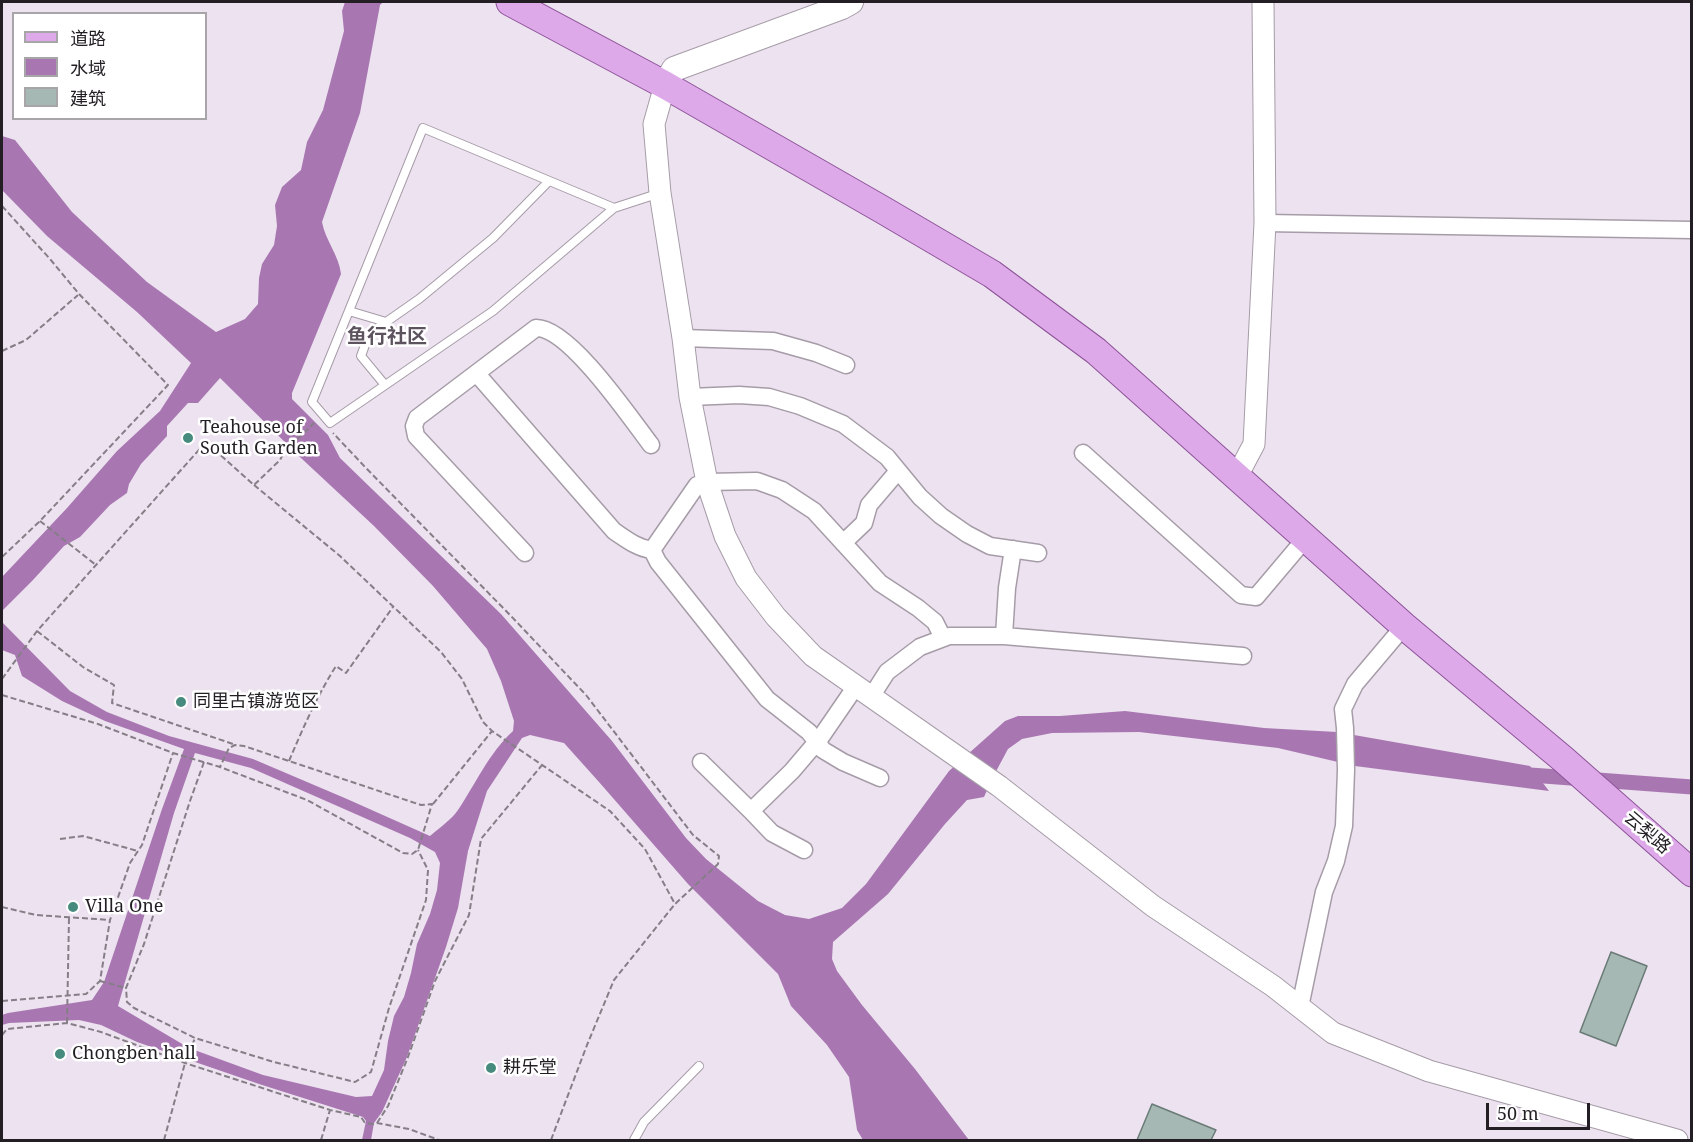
<!DOCTYPE html>
<html>
<head>
<meta charset="utf-8">
<style>
	body { margin:0 }
	#map { position:relative; width:1693px; height:1142px; overflow:hidden; background:#ede2ef; font-family:"Noto Serif","Noto Sans SC",serif }
	canvas { display:block }
	.frame { position:absolute; inset:0; border:3px solid #221e23; pointer-events:none }
	.legend { position:absolute; left:12px; top:12px; width:195px; height:108px; box-sizing:border-box; background:#fff; border:2px solid #a7a5a7; margin:0; padding:8px 10px; list-style:none; font-size:18px; color:#221e23 }
	.legend li { display:flex; align-items:center; gap:12px; height:30px }
	.legend b { width:30px; border:2px solid #a7a5a7 }
	.scale { position:absolute; left:1486px; top:1103px; width:104px; height:27px; box-sizing:border-box; border:3px solid #221e23; border-top:0; padding-left:8px; font-size:18px; line-height:21px; white-space:nowrap; color:#221e23; -webkit-text-stroke:4px #fff; paint-order:stroke }
</style>
</head>
<body>
<div id="map">
<canvas width="1693" height="1142"></canvas>
<div class="frame"></div>
<ul class="legend">
<li><b style="height:8px;background:#dda9e8"></b>道路</li>
<li><b style="height:16px;background:#a877b2"></b>水域</li>
<li><b style="height:16px;background:#a6b8b4"></b>建筑</li>
</ul>
<div class="scale">50 m</div>
</div>
<script>
const ctx = document.querySelector('canvas').getContext('2d');
ctx.lineJoin = 'round';
function fillPath(path, color) { ctx.fillStyle = color; ctx.fill(path, 'evenodd'); }
function strokePath(path, color, width, dash) { ctx.strokeStyle = color; ctx.lineWidth = width; ctx.lineCap = dash ? 'butt' : 'round'; ctx.setLineDash(dash || []); ctx.stroke(path); }
function label(font, color, halo, rows, align = 'center') {
  ctx.font = font + ' "Noto Serif","Noto Sans SC",serif'; ctx.lineWidth = 5; ctx.setLineDash([]); ctx.textBaseline = 'middle'; ctx.strokeStyle = halo; ctx.fillStyle = color; for (const [text, x, y, turn = 0] of rows) {
    ctx.save(); ctx.translate(x, y); ctx.rotate((+turn || 0) * Math.PI / 180); ctx.textAlign = isNaN(turn) ? turn : align; if (halo) ctx.strokeText(text, 0, 0); ctx.fillText(text, 0, 0); ctx.restore();
  }
}
const water = new Path2D(`
	M345,2H383L380,5L360,113L322,222C325,240 339,255 341,274L292,393V399L328,435L340,458L501,614L612,741L686,838L706,859L758,901L785,915L809,919L842,908L866,884L949,771L1005,721L1018,716H1060L1125,711L1264,728L1337,732L1530,766L1549,791L1355,766L1278,748L1139,732L1052,733L1022,739L1008,749L993,777L984,797L967,800L945,824L888,894L833,942L832,959L837,971L862,1005L915,1069L969,1140H863L857,1130L849,1077L827,1045L791,1006L778,974L688,884L599,782L564,743L530,735L522,738L487,791L468,851L458,908L446,947L407,1057L382,1112L374,1123L371,1140H362L366,1121L363,1117L259,1084L137,1042L101,1025L79,1020L9,1023L2,1025V1015L8,1013L92,1000L104,982L162,809L184,749L105,721L62,701L22,676L15,655L2,650V622L70,691L107,712L169,736L253,759L347,799L430,836C439,828 451,820 458,810C476,783 489,753 513,731L514,721L501,681L487,649L433,586L374,526L301,458L220,378L198,403H188L167,426V436L141,464L129,484L127,493L110,505L80,537L64,546L33,580L2,611V577L67,508L117,451L160,411L191,363L137,312L47,236L2,190V136L15,140L72,212L147,282L216,332L245,319L258,304L259,278L262,264L274,245L277,226L275,205L282,187L301,170L307,142L323,110L344,31L342,11ZM195,753L251,768L410,838L435,852L440,863L437,890L430,914L417,944L411,973L404,997L394,1016L388,1041L384,1070L372,1096L356,1097L263,1075L189,1048L118,1006L174,813Z`);
const canal = new Path2D(`
	M1517,774L1692,787`);
const building = new Path2D(`
	M1611,952L1647,966L1616,1046L1580,1032Z
	M1152,1104L1216,1130L1211,1140H1137Z`);
const path = new Path2D(`
	M2,206L50,259L79,294L168,385L40,521L2,557
	M2,351L26,340L78,295
	M254,485L340,556L441,652L462,679L483,722L492,731L610,811L645,849L675,904L718,864L719,856L693,835L586,695L511,616L366,468L333,433
	M40,521L96,565
	M37,631L83,667L114,685L112,703L236,745
	M2,679L37,631L206,442L254,485L280,460L285,451L314,423
	M2,695L98,724L173,753L220,767L307,800L403,853L412,854L418,850L432,804L421,805L244,746L235,745L229,748L220,767
	M289,761C303,728 317,696 336,666L346,673L393,607
	M204,762L190,801L144,944L126,988L127,1002L134,1008L195,1038L274,1062L355,1082L371,1072L389,1008L426,900L428,870L418,850
	M433,804L492,731
	M60,839L83,836L138,851
	M2,907L36,915L110,920
	M100,981L126,988
	M2,1001L86,994L100,981L110,920L130,863L142,845L173,753
	M67,1023L69,918
	M2,1035L7,1029L67,1023L101,1032L185,1063L330,1110L361,1117L365,1123L373,1124L377,1123L409,1129L439,1140
	M377,1123L388,1106L408,1057L435,981L469,915L481,839L542,765
	M164,1140L185,1063L195,1038
	M321,1140L330,1110
	M551,1140L587,1045L614,980L675,904`);
const service = new Path2D(`
	M614,208L423,128L312,402L330,423L493,311L614,208L660,193
	M349,311L386,322
	M385,385L361,356L369,334L419,299L493,238L549,181
	M634,1140L644,1122L699,1066`);
const minor = new Path2D(`
	M1265,223L1692,230
	M683,338L773,341L816,353L846,365
	M477,374L614,531C626,539 637,548 652,550L697,485L707,482L757,481L782,490L814,511L880,583L918,608L935,622L943,638
	M690,397L739,395L769,397L800,406L843,424L887,457L920,497L941,516L967,534L990,546L1038,553
	M1083,453L1241,595L1256,597L1305,539
	M843,543L864,523L869,505L898,471
	M652,550L658,562L767,699L809,732L823,750L843,762L880,778
	M525,553L416,436L414,426L417,418L536,328C569,327 631,419 651,445
	M1004,636L1007,588L1013,549
	M871,697L887,672L920,647L949,636H1004L1243,656
	M701,762L751,811L792,771L821,737L856,686
	M751,811L772,833L804,850
	M1300,1007L1324,892L1336,861L1344,826L1346,770L1345,728L1343,709L1355,684L1404,626`);
const tertiary = new Path2D(`
	M665,85L654,124L660,193L683,338L690,397L707,482L725,536L746,578L776,617L813,656L999,786L1153,906L1273,986L1333,1033L1429,1071L1677,1140
	M1236,478L1254,444L1265,223L1263,2`);
const secondary = new Path2D(`
	M665,85L674,69L842,7L851,2`);
const primary = new Path2D(`
	M510,2L665,85L883,210L992,274L1096,351L1404,626L1563,759L1692,873`);
const markers = [
	[188,438,6,"#478b7e"],
	[181,702,6,"#478b7e"],
	[73,907,6,"#478b7e"],
	[60,1054,6,"#478b7e"],
	[491,1068,6,"#478b7e"]
];
const poiNames = [
	["Teahouse of",200,428],
	["South Garden",200,449],
	["同里古镇游览区",193,702],
	["Villa One",85,907],
	["Chongben hall",72,1054],
	["耕乐堂",503,1068]
];
const streetNames = [
	["云梨路",1647,833,41]
];
const neighbourhoodNames = [
	["鱼行社区",387,337]
];
fillPath(water, '#a877b2');
strokePath(canal, '#a877b2', 15);
fillPath(building, '#a6b8b4');
strokePath(building, '#6a7b77', 1.5);
strokePath(service, '#a69ca8', 10);
strokePath(minor, '#a69ca8', 19);
strokePath(tertiary, '#a69ca8', 23);
strokePath(secondary, '#a69ca8', 26);
strokePath(primary, '#8d5399', 29);
strokePath(path, '#857e87', 2, [6, 3]);
strokePath(service, '#fff', 8);
strokePath(minor, '#fff', 16);
strokePath(tertiary, '#fff', 21);
strokePath(secondary, '#fff', 24);
strokePath(primary, '#dda9e8', 27);
for (const [x, y, r, color] of markers) { const dot = new Path2D(); dot.arc(x, y, r, 0, 2 * Math.PI); ctx.fillStyle = color; ctx.fill(dot); strokePath(dot, '#fff', 2); }
label('18px', '#221e23', '#fff', poiNames, 'left');
label('18px', '#221e23', '#fff', streetNames);
label('bold 20px', '#5c535e', '#fff', neighbourhoodNames);
</script>
</body>
</html>
